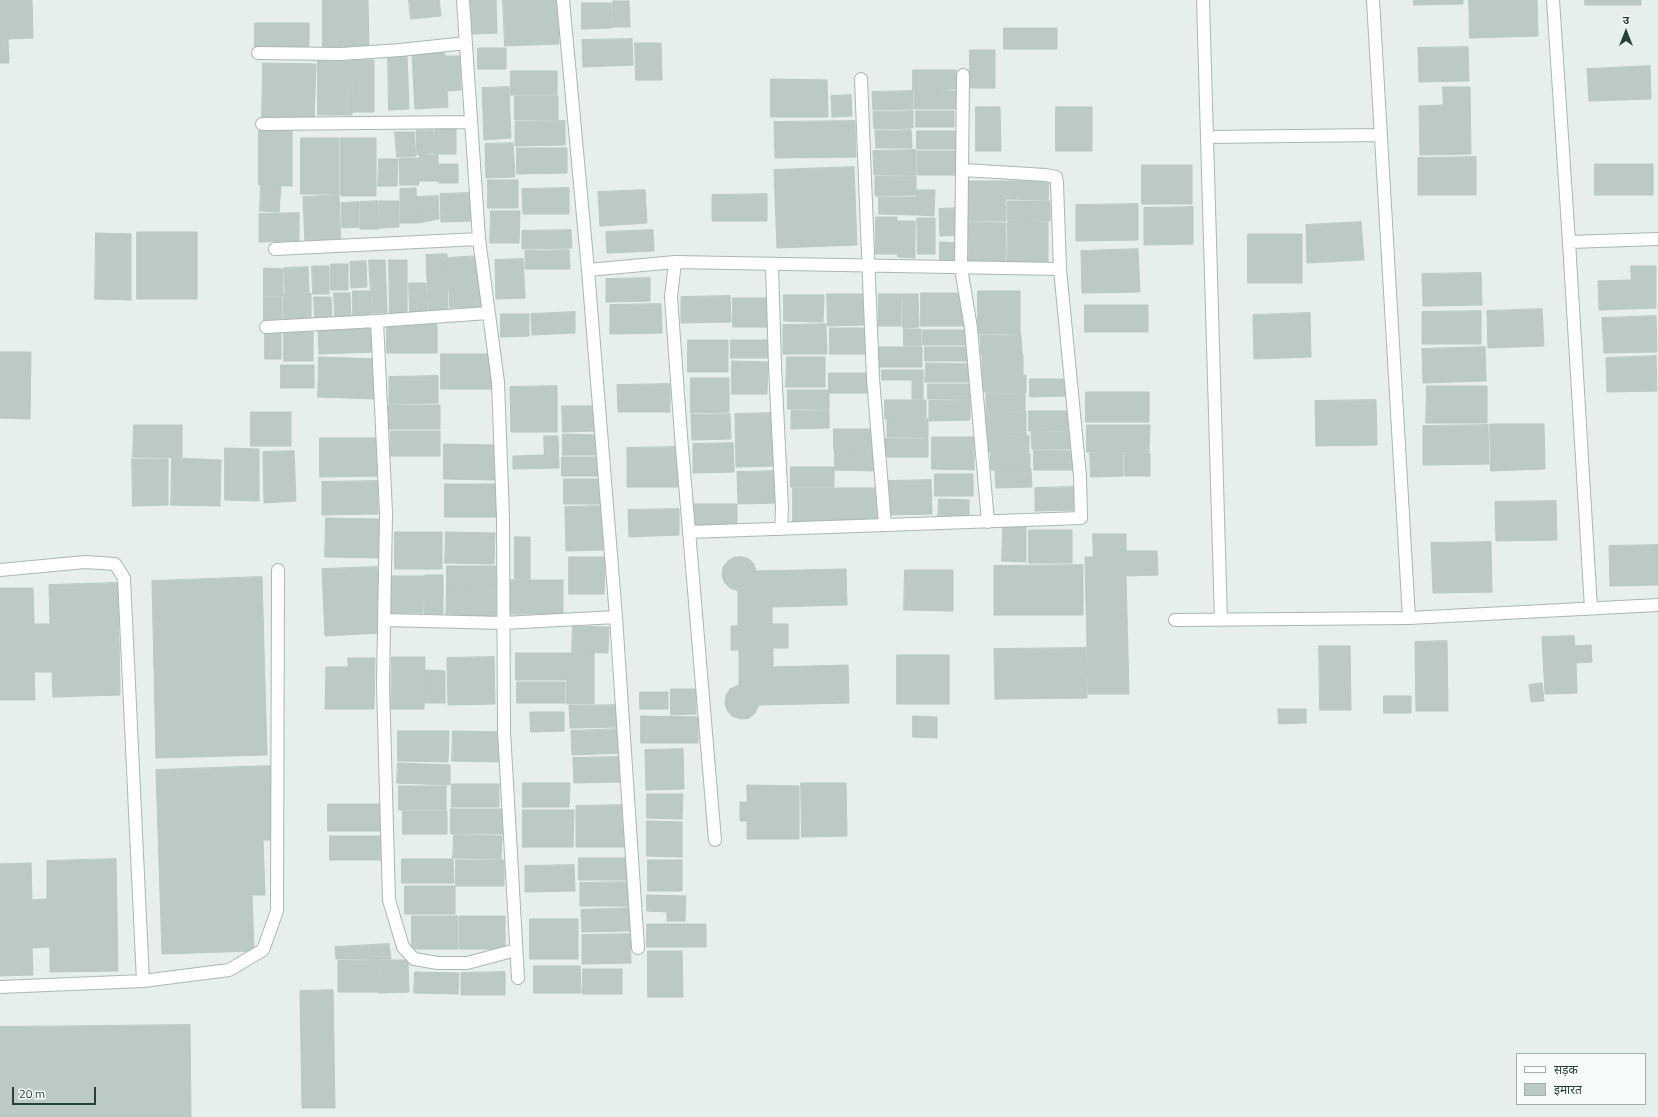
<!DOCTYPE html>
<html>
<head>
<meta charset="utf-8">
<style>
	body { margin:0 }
	#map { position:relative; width:1658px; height:1117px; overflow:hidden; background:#e6efeb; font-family:"Titillium Web","Noto Sans Devanagari",sans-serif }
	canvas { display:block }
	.legend { position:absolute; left:1516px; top:1053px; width:130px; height:52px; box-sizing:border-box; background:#f7fbf9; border:1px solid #a3b1ad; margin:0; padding:5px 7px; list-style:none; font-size:12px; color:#24423a }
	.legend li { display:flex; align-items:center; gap:8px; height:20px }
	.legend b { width:20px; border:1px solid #a3b1ad }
	.north { position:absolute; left:1606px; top:12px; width:40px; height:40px; -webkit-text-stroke:3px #f7fbf9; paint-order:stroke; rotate:0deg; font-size:11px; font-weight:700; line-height:16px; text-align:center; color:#24423a }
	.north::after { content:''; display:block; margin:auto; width:14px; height:18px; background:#24423a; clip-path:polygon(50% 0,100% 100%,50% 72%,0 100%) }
	.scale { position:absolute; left:12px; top:1087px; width:84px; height:18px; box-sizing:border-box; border:2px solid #24423a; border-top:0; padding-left:5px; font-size:12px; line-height:14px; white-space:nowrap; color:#24423a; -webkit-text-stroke:3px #f7fbf9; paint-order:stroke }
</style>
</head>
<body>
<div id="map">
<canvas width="1658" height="1117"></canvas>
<ul class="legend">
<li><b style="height:5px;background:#fff"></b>सड़क</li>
<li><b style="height:11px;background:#bbcac4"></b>इमारत</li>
</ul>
<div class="north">उ</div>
<div class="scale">20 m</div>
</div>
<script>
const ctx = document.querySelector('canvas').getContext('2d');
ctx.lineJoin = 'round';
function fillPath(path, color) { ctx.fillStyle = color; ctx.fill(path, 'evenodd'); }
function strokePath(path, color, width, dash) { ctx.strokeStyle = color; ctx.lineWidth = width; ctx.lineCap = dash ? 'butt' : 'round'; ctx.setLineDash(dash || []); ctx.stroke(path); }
const building = new Path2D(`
	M0,0H32L33,38L8,39L9,63H0Z
	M323,0H368L369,50H323Z
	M409,0H439L441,16L411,19Z
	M470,0H496L497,33L472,34Z
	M503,0H557L559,44L505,46Z
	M1414,0H1463V4L1414,5Z
	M1469,0H1537L1538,36L1470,38Z
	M1585,0H1641V5H1585Z
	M613,1H629L630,27H613Z
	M582,3H611L612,28L582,29Z
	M255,23H309V50L255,49Z
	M1004,28H1057V49H1004Z
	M632,39L633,65L583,67L582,40Z
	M635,43H661L662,80H636Z
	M1468,47L1469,81L1419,82L1418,48Z
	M478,48H506V69H478Z
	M970,50H995V88H970Z
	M444,52L445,56H460L461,90L447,91L448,107L415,109L412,54Z
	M388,55H407L409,109L389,110Z
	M353,60H374V112H352Z
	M318,61H352V115H318Z
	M263,63L316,64L314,119L262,117Z
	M1650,66L1651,99L1589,101L1587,69Z
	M913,70H956V89L913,90Z
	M511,71H557V95H511Z
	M771,79L827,80L828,117H771Z
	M509,87L511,138L484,140L482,88Z
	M1443,87H1470L1471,154L1420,155L1419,106L1443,105Z
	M915,90L957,91V109H915Z
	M913,91V109L873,110L872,92Z
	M851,95L852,116L832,117L831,96Z
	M515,96H558V120H515Z
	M976,107H1000L1001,151H976Z
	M1056,107H1092V151H1056Z
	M913,111V128L874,129L873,112Z
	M916,111H954V127H916Z
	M565,121V145L515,146V122Z
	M855,121L856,157L775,158L774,122Z
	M435,128H456V154H435Z
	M259,130H292V186L259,185Z
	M433,130L434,153L417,155L416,131Z
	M911,130L912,148H876L875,131Z
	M917,131H956V149H917Z
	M395,132H414L416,156L397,157Z
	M301,138H339V194H301Z
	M341,138H376V196H341Z
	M513,143L515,177L486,178L485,144Z
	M517,148H567V173L517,174Z
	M916,150V175H874L873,151Z
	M918,151H957V175H918Z
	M420,155H438V181H420Z
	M1476,157V195H1418V158Z
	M400,158H419V185H400Z
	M379,159H398L397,186H378Z
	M439,164H458V183H439Z
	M1595,164H1653V195H1595Z
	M1142,165H1192V204H1142Z
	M854,167L857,245L777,248L774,170Z
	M916,176V195L875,196V177Z
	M488,180H518V208H488Z
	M968,181H1006V221H967Z
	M1007,181H1049L1048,200L1007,199Z
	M261,185H281L279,212L260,211Z
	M416,188L418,223H400V189Z
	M569,188V214H523L522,189Z
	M645,190L647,223L600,226L598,192Z
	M917,190H935L934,216L917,215Z
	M471,193L472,221L441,222L440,194Z
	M767,194V221H712V195Z
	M339,195L341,244L305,245L303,197Z
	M438,196L439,219L418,223L416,197Z
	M879,197H916V215L879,214Z
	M378,201L379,229H360V202Z
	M380,201H399V227L380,228Z
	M1008,201H1050V221L1008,220Z
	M359,202V227L342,228L341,203Z
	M1138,204V240L1076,241V205Z
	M1193,207V244L1144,245V208Z
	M959,208L960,235L940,236L939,209Z
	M491,211H520L519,243H490Z
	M299,213V241L259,242V214Z
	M876,217H897V254H876Z
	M917,218H935V254H918Z
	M898,221H915V258L898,257Z
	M1008,221L1048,222V262L1007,261Z
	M969,222L1006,223L1005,263L968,262Z
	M1361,222L1364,260L1307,263L1306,225Z
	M571,230L572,248L522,249V231Z
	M653,230L654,251L607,253L606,232Z
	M137,232H197V299H137Z
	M96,233L131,234V300L95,299Z
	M1248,234H1302V283H1248Z
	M940,242L959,243L958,264L940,263Z
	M1138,249L1140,292L1082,293L1081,251Z
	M569,250L570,269H525V251Z
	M447,254L448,309L428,310L426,255Z
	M480,256L483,307L450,308L447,258Z
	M523,259L525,298L496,299L495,260Z
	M369,260H385L387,313H372Z
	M389,260H407V313H390Z
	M366,261L367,287L351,288L350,262Z
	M331,264H348V290H331Z
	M312,266H329V294H313Z
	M1631,266H1656V308L1599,310L1598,281L1631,280Z
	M308,267L309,292H285L284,268Z
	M264,268L283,269V296H264Z
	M1481,273L1482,305L1423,306L1422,274Z
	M650,278V301L606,302V279Z
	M409,283H426L427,313H410Z
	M353,291H370L371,319H353Z
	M978,291H1020V334H978Z
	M284,293H311V322H284Z
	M334,293H350L351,319H335Z
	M921,293H964V326H921Z
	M827,294H863L864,325L828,326Z
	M879,294H901V326H879Z
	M902,294H918L919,327L903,328Z
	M784,295H824L823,322L784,321Z
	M730,296L731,322L681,323V297Z
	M264,297H282V321H264Z
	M314,297H331L332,322L315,323Z
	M733,298H770V327H733Z
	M661,304L662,333L610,334V305Z
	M1085,305H1148V332H1085Z
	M1542,309L1544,346L1488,348L1487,311Z
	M1481,311V344H1422V312Z
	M575,312V333L532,335L531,314Z
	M1310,313L1311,357L1254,359L1253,315Z
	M501,314H529V336L501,337Z
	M1656,316L1657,352L1604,353L1602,318Z
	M387,324H437V353H387Z
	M826,324L827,354H783V325Z
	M374,326L375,352L319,354L318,327Z
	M830,328H869V354H830Z
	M904,329H921V346H904Z
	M923,330H966V345H923Z
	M265,331H281V359H265Z
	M284,332H313V361H284Z
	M1021,335L1022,354L981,355L980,336Z
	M688,340H728V372H688Z
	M731,340H768V358H731Z
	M879,347H922V367H879Z
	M925,347H968V361H925Z
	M1485,347L1486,381L1423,383L1422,349Z
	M0,352H31L30,419L0,418Z
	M441,354H493V389H441Z
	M1023,355V374L982,375V356Z
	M1656,356L1657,391L1607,392L1606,358Z
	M319,357L377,359L375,399L318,397Z
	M787,357H825V387H786Z
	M732,361L768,362L767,394H732Z
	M926,363L970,364V382H925Z
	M281,365H314V388H281Z
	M882,370H923V399H912V380H882Z
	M829,373H868V393H829Z
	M982,375H1026V393L982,392Z
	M438,376V403L389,404V377Z
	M691,378H729V412L691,413Z
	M1030,379H1065V396L1030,397Z
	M670,384V412H618L617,385Z
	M928,384H970V399H928Z
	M557,386V432H511L510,387Z
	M1427,386H1487V423H1426Z
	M788,390H829V409H788Z
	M1086,392H1149V422H1086Z
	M1025,393V411L986,412V394Z
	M885,400H926V419H885Z
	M970,400V420L929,421V401Z
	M1376,400L1377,445L1316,446L1315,401Z
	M389,405H440V429H388Z
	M562,406H597V431L563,432Z
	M829,410V428L791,429V411Z
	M1029,411H1067L1068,430L1029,431Z
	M251,412H291V446H251Z
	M1026,412V435L987,436L986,413Z
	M773,413L775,466L736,467L735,414Z
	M730,414L731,439L692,440L691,415Z
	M928,419V437H887V420Z
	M1490,424H1544L1545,469L1491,471Z
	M134,425H182V458L133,457Z
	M1087,425H1150L1149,452H1087Z
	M1488,425L1489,464L1423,465V426Z
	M834,429H876V451H834Z
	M391,431H440V456H390Z
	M1072,431V449H1032L1031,432Z
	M563,434L599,435V455H563Z
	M544,436H558L559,468L513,469V456L544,455Z
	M1029,436V452H988V437Z
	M932,437H974V470L932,469Z
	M320,438H377V476L320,477Z
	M928,438V457H885V439Z
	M733,443L734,472L693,473V444Z
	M444,444L495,445V480L444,479Z
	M679,447V487H627V448Z
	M225,448L259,449V501L225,500Z
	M1034,450L1073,451V470H1034Z
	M294,451L296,501L264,503L263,452Z
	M835,451L876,452V471L835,470Z
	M991,453H1030V469L991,470Z
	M1090,453H1123V476L1091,477Z
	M1125,453H1150V476H1125Z
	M562,457H601V476H562Z
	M172,458L221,460L220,506L171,505Z
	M132,459H168V505L133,506Z
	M791,467H834V487H791Z
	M1031,469L1032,487L996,488L995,470Z
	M776,471L778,503L738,504L737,472Z
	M935,474H973V496H935Z
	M564,479H600V504H564Z
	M931,480L932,514L888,515V481Z
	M378,481V514L322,515V482Z
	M445,484H497V517H445Z
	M1075,487L1076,510L1035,511V488Z
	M793,488H879V524H793Z
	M939,499L969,500V520L938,519Z
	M1556,501L1557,540L1496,541L1495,502Z
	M693,504H737V525L693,526Z
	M602,506L603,550L566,551L565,507Z
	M679,509V535L629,537L628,510Z
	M326,518L379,519L378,558L325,557Z
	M1003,526H1026V562L1002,561Z
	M1029,530H1072V563H1029Z
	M395,532H442V569H395Z
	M446,532L495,533L494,564L445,563Z
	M1093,534H1126V551H1157L1158,575L1126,576L1129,694H1088L1085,557H1093Z
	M515,537H530V579H515Z
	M1491,542L1492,592L1433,593L1431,543Z
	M1658,545V585L1610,586L1609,546Z
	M569,557H605L604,594H569Z
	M735,557H742L749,559L754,564L756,571L846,569L847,605L772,607V624H788V648H773V667L848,665L849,703L759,705L755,713L749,718L741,719L732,716L727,710L725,703L726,695L730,689L739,685V650H731V626H738V591L730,588L724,582L722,575L723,567L728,561Z
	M1083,565V615H994V566Z
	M447,566H496V590H447Z
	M377,567L380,633L325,636L322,569Z
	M905,570H953V611L904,610Z
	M425,575H443V614H425Z
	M391,576H424L423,613H391Z
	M262,577L267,755L156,758L152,581Z
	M510,580H563V614H510Z
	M118,583L120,695L53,697L52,672H34L35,700H0V588H33L34,624H50L49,585Z
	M447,590L496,591V620L446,619Z
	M573,626L609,627L608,653L572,652Z
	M1574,636L1575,646L1591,645L1592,662L1576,663L1577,693L1545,694L1542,637Z
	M1447,641L1448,711H1416L1415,642Z
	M1319,646H1350L1351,710H1320Z
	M1086,648L1087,698L995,699L994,649Z
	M516,653H566V680H516Z
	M567,653H594V704H567Z
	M897,655H949V704H897Z
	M392,657H425L424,709H391Z
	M494,657L495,704L448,705L447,658Z
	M348,658H375L374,709H325L326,667H348Z
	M425,670L445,671V703H425Z
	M517,682H565V703H517Z
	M1542,683L1544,701L1531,702L1529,685Z
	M671,689H696V714L671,715Z
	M640,692H668V709H640Z
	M1384,696H1411V713H1384Z
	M619,705V727L570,728L569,706Z
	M1278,709H1306V723L1279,724Z
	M530,712H564V731L531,732Z
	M641,716L698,717V743H641Z
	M913,716L937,717V738L913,737Z
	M620,729L622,753L572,755L571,731Z
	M398,731H449L448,762L398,761Z
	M453,731L502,732L501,762L452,761Z
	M683,749L684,789L646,790L645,750Z
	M619,757L620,782L574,783L573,758Z
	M398,763L450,765V785L397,783Z
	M270,766L273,840H263L265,895H252L254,951L162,954L156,770Z
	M523,783H570L569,807H523Z
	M801,783H846L847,836L802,837Z
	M452,784H499V807H452Z
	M747,785L799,786V839H747V821H740V802H747Z
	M399,786H446V810H399Z
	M647,794H683L682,819L647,818Z
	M328,804H384L383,831H328Z
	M625,805V847H576V806Z
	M451,809H502L503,834H451Z
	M523,810H574L573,847H523Z
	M403,811H447V834H403Z
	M647,821L682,822V857L647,856Z
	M454,835L502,836L501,859L453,858Z
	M330,836H385V860H330Z
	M579,858H627V880H579Z
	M116,859L118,971L50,972V947L32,948L33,975L0,976V864L31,863L32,900L47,899V861Z
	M402,859H453L454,883H402Z
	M456,860H504V886H456Z
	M648,860H682V891H648Z
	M574,865L575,891L525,892V866Z
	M628,882L629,906H580V883Z
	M405,886H455V914H405Z
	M647,895L686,896L685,921H667V912L647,911Z
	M629,908L630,931L582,932L581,910Z
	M412,916H458V949H412Z
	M460,916H505V949H460Z
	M530,919H578V959H530Z
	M647,924H706V947H647Z
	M630,934L631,963L582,964V935Z
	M389,944L391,959H336L335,947Z
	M648,951H682L683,997H648Z
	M378,960H408L409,992L379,993Z
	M378,960V992H338V961Z
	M534,966H580L581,993H534Z
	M583,969H622V994H583Z
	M415,972L459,973L458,994L414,993Z
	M505,972V995H461V973Z
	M333,990L335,1108H302L300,991Z
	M190,1025L191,1117H0V1027Z`);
const street = new Path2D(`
	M463,0L479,239L498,382L503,518L504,731L518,978
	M563,0L588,270L616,617L638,948
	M1203,0L1221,620
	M1373,0L1409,618
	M1553,0L1569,242L1591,608
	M258,53L341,54L400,50L466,43
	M963,75L961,268L971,328L988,522
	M861,79L873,379L885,525
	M262,124L471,122
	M1207,137L1381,135
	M963,170L1046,175L1056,177L1057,183L1060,269
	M1569,242L1658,239
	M275,249L479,239
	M772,265L775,366L782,508L781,529
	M588,270L675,262
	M377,321L386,513L383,684L389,900L403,947L414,959L438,963H467L516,950
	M266,327L377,321L488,313
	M689,532L1081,518L1080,476L1060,269L675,262L671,297L681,436L715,840
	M0,570L85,562L115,564L124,578L143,981
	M385,620L503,623L616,617
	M1175,620L1409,618L1658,605
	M0,987L143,981L229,970L263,950L277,911L278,570`);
fillPath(building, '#bbcac4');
strokePath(building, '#b8c9c2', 1);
strokePath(street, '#a8b8b2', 14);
strokePath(street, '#fff', 12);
</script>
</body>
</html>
